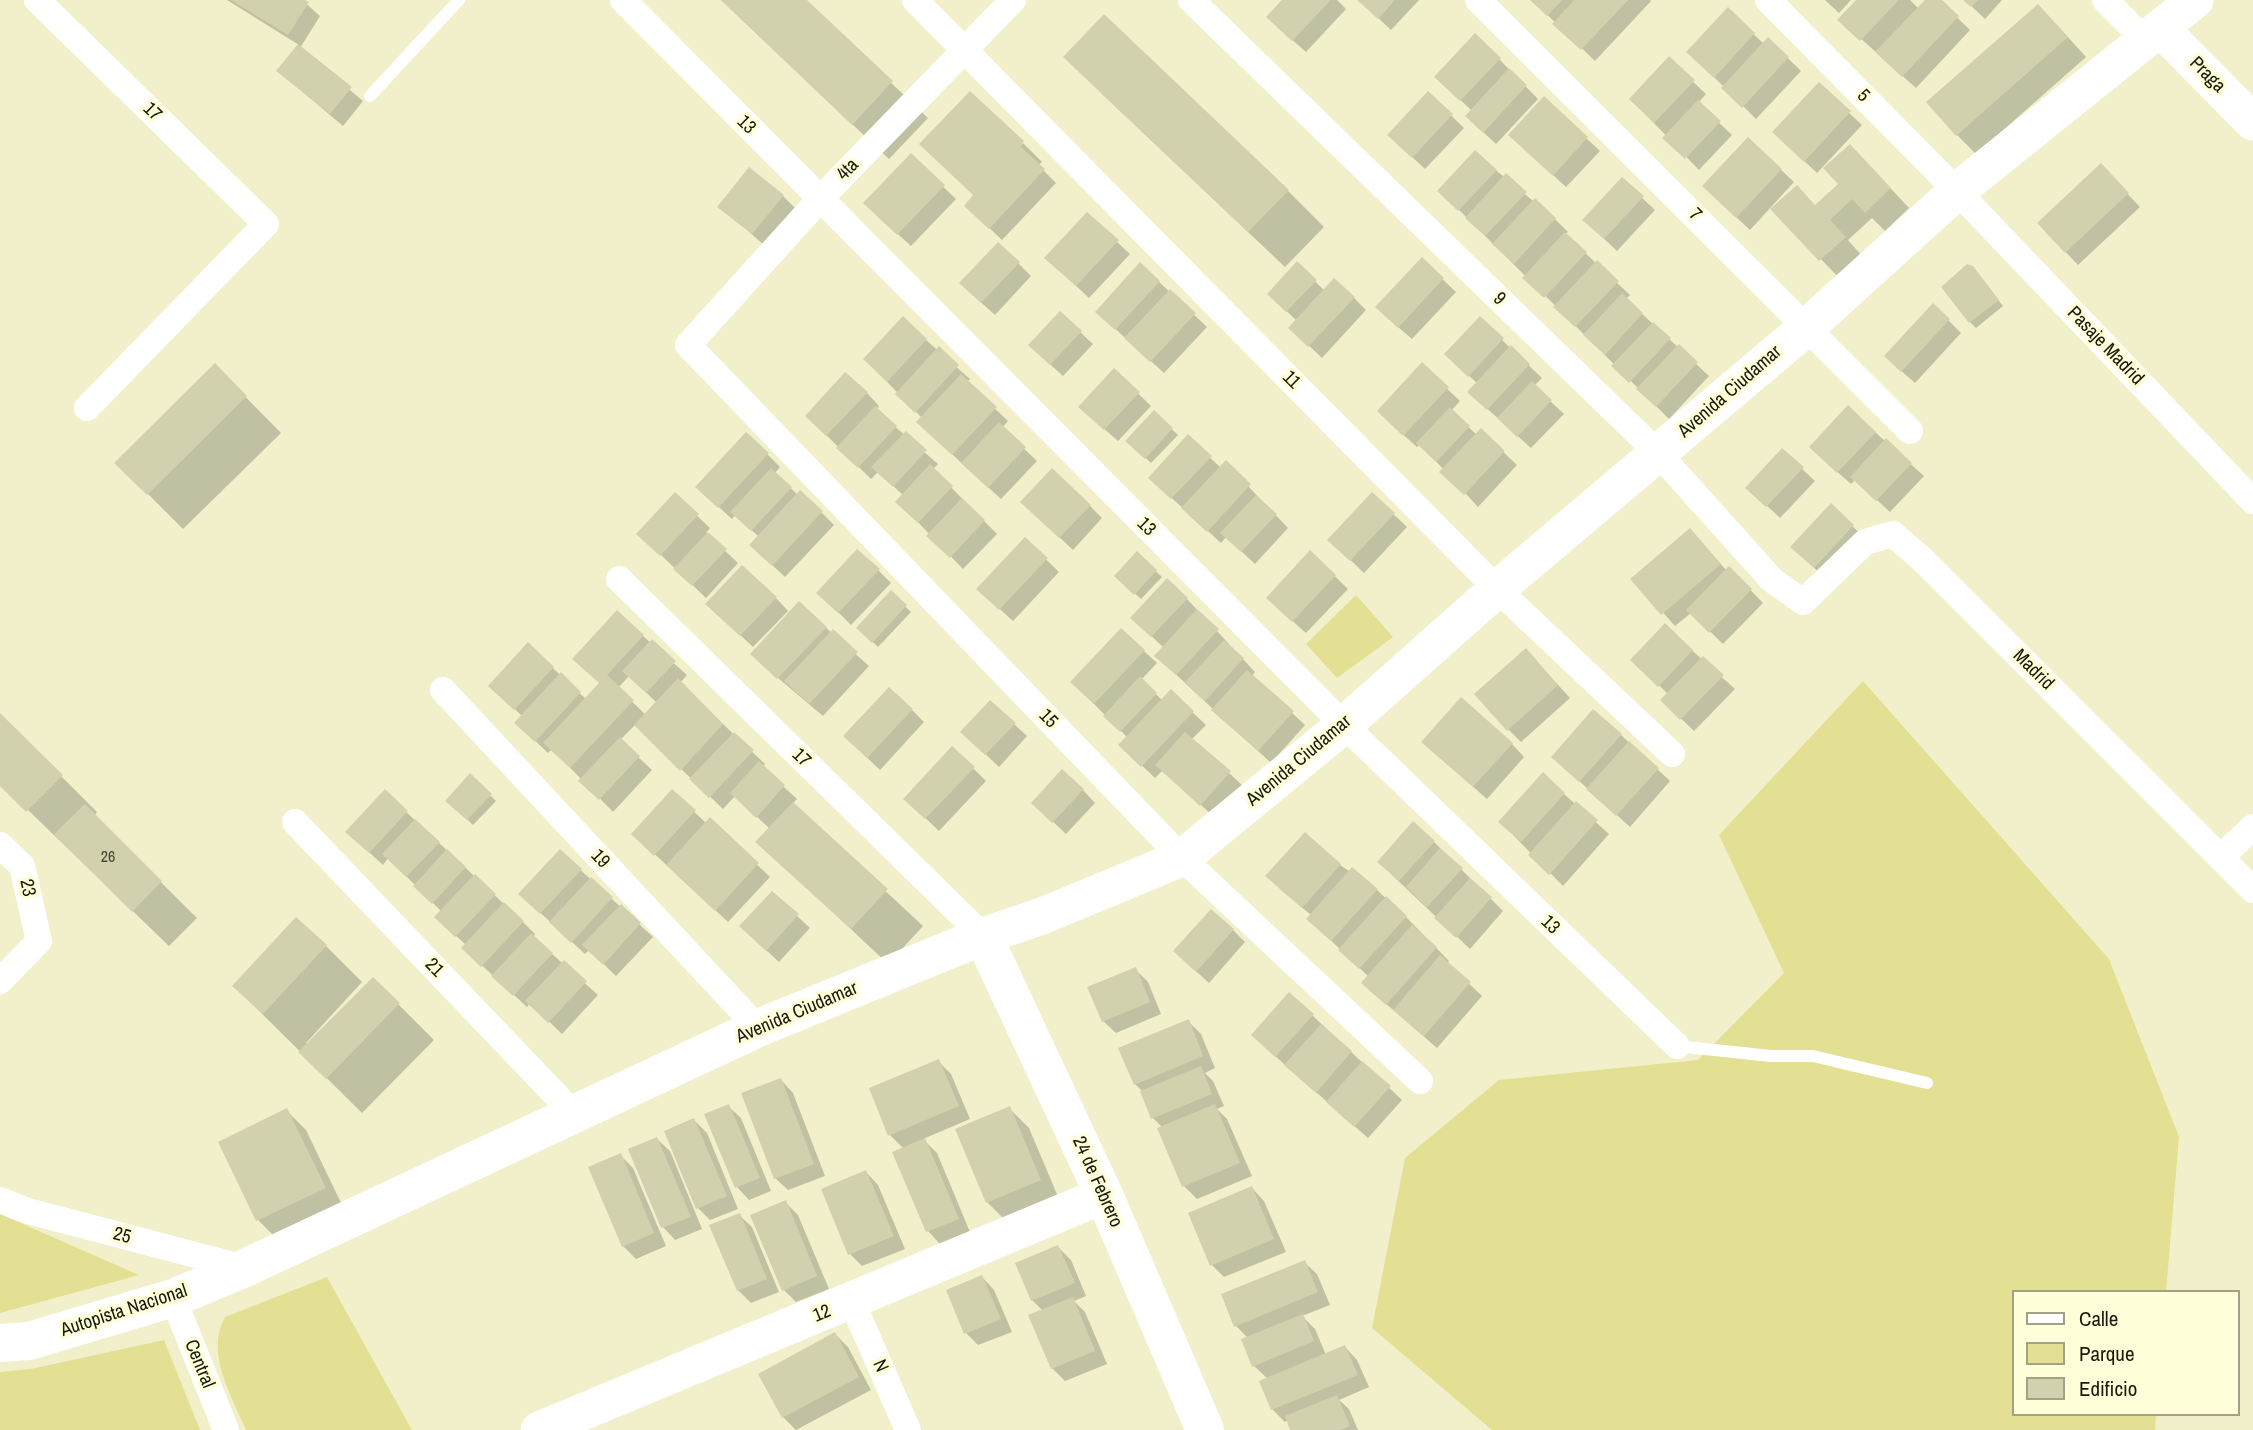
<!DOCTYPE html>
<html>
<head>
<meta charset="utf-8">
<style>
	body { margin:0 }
	#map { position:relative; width:2253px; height:1430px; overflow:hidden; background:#f1f0cb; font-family:"Archivo Narrow",sans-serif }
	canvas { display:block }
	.legend { position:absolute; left:2012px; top:1290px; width:228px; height:126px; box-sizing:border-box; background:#fefed8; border:2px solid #a2a286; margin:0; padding:9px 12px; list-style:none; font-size:21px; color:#19190c }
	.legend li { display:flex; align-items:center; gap:14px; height:35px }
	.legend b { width:35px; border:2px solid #a2a286 }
</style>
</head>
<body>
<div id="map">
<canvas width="2253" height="1430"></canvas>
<ul class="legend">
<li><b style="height:9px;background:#fff"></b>Calle</li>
<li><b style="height:19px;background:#e3e094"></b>Parque</li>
<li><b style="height:19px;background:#d2d1ad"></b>Edificio</li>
</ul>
</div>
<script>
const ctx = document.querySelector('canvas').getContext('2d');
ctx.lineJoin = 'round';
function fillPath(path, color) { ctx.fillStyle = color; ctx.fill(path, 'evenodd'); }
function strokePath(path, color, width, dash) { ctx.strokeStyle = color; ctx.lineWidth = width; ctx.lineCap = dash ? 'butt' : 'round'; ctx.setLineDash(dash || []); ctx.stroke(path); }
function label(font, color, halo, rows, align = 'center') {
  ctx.font = font + ' "Archivo Narrow",sans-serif'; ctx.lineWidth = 7; ctx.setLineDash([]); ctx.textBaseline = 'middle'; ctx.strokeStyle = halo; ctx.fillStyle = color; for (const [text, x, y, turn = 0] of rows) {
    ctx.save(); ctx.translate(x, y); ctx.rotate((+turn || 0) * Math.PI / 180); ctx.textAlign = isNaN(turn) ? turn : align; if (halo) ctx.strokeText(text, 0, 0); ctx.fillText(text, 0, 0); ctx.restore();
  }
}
const green = new Path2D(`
	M1356,595L1393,637L1337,678L1306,644Z
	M1863,681L2109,959L2179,1137L2166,1292H2013V1414H2156L2155,1430H1492L1372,1328L1405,1158L1499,1080L1698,1060L1784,973L1719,835Z
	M0,1214L139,1275L0,1313Z
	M327,1277L412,1430H246C231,1395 205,1352 225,1317Z
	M164,1340L200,1430H0V1372L31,1369Z`);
const shadow = new Path2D(`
	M227,0H302L320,16L300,48L363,101L343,126L278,71L299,45Z
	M721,0H804L928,118L889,159Z
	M1284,0H1337L1346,9L1306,52L1281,30Z
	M1359,0H1419L1391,30Z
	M1532,0H1650L1651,1L1595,61Z
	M1825,0H1851L1839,13Z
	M1859,0H1910L1919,9L1927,0H1939L1970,30L1916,88L1840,20Z
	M1965,0H2002L1985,19Z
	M1728,10L1764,44L1768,39L1801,71L1756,119L1701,64Z
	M2057,25L2086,57L1976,154L1957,135Z
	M1499,59L1538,99L1496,144L1480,129L1472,111L1449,89Z
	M1669,59L1706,94L1698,103L1732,135L1699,170L1631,99Z
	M1819,85L1862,125L1817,173L1787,145Z
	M1101,93L1288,191L1324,227L1285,267Z
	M1428,93L1464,128L1425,169L1389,135Z
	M1544,99L1600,151L1566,187L1523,147Z
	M1748,139L1794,182L1750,230L1717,199Z
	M1023,143L1042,162L1038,165L1056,183L1002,240L966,206Z
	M1475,153L1555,219L1568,232L1565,234L1630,295L1626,299L1709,376L1669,419L1440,191Z
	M911,156L956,199L911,246L878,216Z
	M1869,165L1909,208L1885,231L1872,218L1848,240L1863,257L1840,279L1773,209L1816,206Z
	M2101,166L2140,207L2078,265L2039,224Z
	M1622,179L1655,210L1617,251L1597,232Z
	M783,196L795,208L765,246L720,206Z
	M1117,242L1130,254L1089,298L1059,270Z
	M1422,260L1456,292L1412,339L1390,320Z
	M1018,263L1031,276L995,315L974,296Z
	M1297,264L1325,291L1354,298L1366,310L1322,358L1303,340L1297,321L1269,294Z
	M1141,265L1207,327L1164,373L1110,324Z
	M1978,274L2003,306L1976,328L1970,322Z
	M1934,306L1961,333L1915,383L1899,369Z
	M1480,319L1542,378L1534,386L1564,414L1531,448L1482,404L1477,383L1459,367Z
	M1080,332L1093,344L1063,376L1043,358Z
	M926,340L970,379L967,382L1008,421L1002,428L1037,461L1001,499L931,435L922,418L865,359Z
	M1422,365L1460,401L1451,411L1477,435L1481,431L1517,465L1478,507L1420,444L1417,447L1391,424Z
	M215,366L281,433L183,529L117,463Z
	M1114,370L1151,406L1118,441L1093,419Z
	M867,393L879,406L876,410L938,464L933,469L997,534L963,569L910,514L903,495L878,472L871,479L819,428Z
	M1848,408L1924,476L1890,512L1855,480L1851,484L1824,460Z
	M1155,413L1178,435L1151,463L1128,441Z
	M747,434L780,467L775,473L798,495L801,492L834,525L785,577L751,545L759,537L735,515L732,519L710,499Z
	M1188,437L1221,468L1226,463L1288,528L1255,564L1226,537L1221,543L1163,490Z
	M1783,451L1815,481L1780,518L1748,488Z
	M1372,494L1407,527L1364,573L1342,552Z
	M675,495L710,528L706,533L738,563L706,598L639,534Z
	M1090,506L1102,518L1073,550L1035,514Z
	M1831,506L1866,539L1827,580L1805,559Z
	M1025,539L1059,572L1013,621L991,601Z
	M1702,543L1726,570L1729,568L1763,603L1723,644L1691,613L1675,626L1633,579Z
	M1137,553L1162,577L1141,599L1116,576Z
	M1311,553L1348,589L1306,633L1281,611Z
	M878,570L891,583L851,625L831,605Z
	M891,593L911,612L878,647L858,628Z
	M776,598L788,611L753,647L720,616Z
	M1187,599L1255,672L1252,676L1305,725L1271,763L1169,668L1164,648L1145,630Z
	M799,604L869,666L823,716L765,667Z
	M617,613L687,675L680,683L765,764L762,767L797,799L792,804L923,926L888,964L758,842L770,829L735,796L723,809L635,725L620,740L652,770L613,812L552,749L548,753L529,735L522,716L503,698L528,645L586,699L601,684ZM629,676L657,703L646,715L618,688Z
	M1665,626L1735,689L1694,731L1662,700L1668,694L1633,660Z
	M1121,630L1157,663L1141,680L1163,701L1171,692L1206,725L1192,739L1242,785L1214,817L1163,770L1155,778L1133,757L1128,738L1085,695Z
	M1538,663L1570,698L1521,742L1508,729Z
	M912,710L924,722L880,770L858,749Z
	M0,715L97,812L94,816L197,918L169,946L0,783Z
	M1014,724L1027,736L999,767L962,732Z
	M1621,735L1670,781L1630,827L1566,769Z
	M1512,744L1524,757L1487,799L1436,754Z
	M973,768L986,781L939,831L918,811Z
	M470,776L496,801L473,825L448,801Z
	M1083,790L1095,803L1066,834L1033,803Z
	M672,791L706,823L710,820L770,877L728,922L646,846Z
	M385,792L523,922L535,934L533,937L598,995L562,1034L530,1003L527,1007L463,948L466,945L436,917L441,911L388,858L383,865L360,844Z
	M1564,794L1609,834L1563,886L1513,835Z
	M1434,842L1503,911L1470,949L1392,875Z
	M560,851L653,937L616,976L589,950L585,954L533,906Z
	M1340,865L1377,890L1406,917L1449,961L1447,963L1482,996L1437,1048L1376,995L1369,977L1321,931L1311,915L1280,889Z
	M797,916L810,928L779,962L754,939Z
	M1233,930L1245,942L1209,983L1188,964Z
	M326,946L362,982L306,1043L308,1045L373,979L434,1040L362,1113L234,986Z
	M1135,969L1148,982L1161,1014L1116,1033L1103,1021Z
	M1312,1015L1402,1100L1368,1138L1266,1048Z
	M1188,1021L1201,1034L1215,1068L1205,1073L1213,1081L1224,1106L1217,1109L1227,1119L1252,1176L1197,1199L1184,1186L1163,1128L1153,1118L1143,1092L1135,1084Z
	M938,1061L951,1074L970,1119L923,1139L937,1153L970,1232L940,1244L928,1231L895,1153L904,1149L890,1135Z
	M781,1080L793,1093L825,1176L788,1190L775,1178Z
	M728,1106L741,1118L771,1191L749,1200L737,1187L706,1115Z
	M1009,1108L1029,1128L1059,1199L1006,1221L987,1202Z
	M286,1110L306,1130L343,1207L277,1239L258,1220L220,1143Z
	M694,1120L707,1133L738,1209L710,1220L698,1208Z
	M657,1139L670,1151L702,1229L675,1240L663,1227Z
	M620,1155L633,1168L666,1246L636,1259L623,1246Z
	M866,1172L878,1185L905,1249L862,1266L850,1254Z
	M1252,1188L1264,1201L1286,1252L1224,1277L1212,1265Z
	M785,1202L798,1215L829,1289L796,1302L784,1290Z
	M739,1215L752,1227L779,1292L751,1303L738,1290Z
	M1058,1247L1071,1260L1086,1296L1074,1301L1085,1312L1107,1364L1065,1381L1052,1368L1043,1311L1032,1300Z
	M1304,1262L1317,1274L1330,1305L1302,1316L1315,1329L1326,1355L1345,1347L1357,1360L1369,1387L1339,1400L1349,1409L1358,1430H1292L1288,1420L1285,1422L1272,1409L1268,1379L1254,1366L1248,1338L1236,1326Z
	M982,1277L994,1290L1012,1332L978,1345L966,1333Z
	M835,1334L848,1347L871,1390L796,1430L783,1417Z`);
const building = new Path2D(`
	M231,0H305L309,2L288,35Z
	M721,0H807L893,81L852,125Z
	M1282,0H1331L1292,41L1266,17Z
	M1357,0H1395L1378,19Z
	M1530,0H1562L1547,16Z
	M1574,0H1628L1581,50L1552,24Z
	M1856,0H1899L1860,41L1837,20Z
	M1925,0H1942L1959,16L1902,77L1875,52Z
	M1963,0H1978L1971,7Z
	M2038,4L2068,37L1956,136L1926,102Z
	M1728,7L1755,33L1714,78L1686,52Z
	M1104,14L1289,190L1248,232L1063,57Z
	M1475,33L1501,58L1460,101L1434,77Z
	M1768,37L1789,57L1742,108L1721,88Z
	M298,44L352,87L330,114L276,71Z
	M1669,56L1695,80L1654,123L1629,99Z
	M1509,68L1527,85L1483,133L1465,116Z
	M1819,82L1851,111L1804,162L1772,132Z
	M970,91L1024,141L1020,146L1045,169L989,229L964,206L973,195L919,144Z
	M1428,91L1453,114L1412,158L1387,135Z
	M1544,96L1588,137L1553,176L1508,135Z
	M1698,100L1721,121L1685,159L1662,138Z
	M1748,137L1782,169L1736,218L1702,186Z
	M1850,144L1891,188L1865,213L1852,199L1830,220L1846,237L1819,261L1770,209L1797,185L1815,205L1838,184L1823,168Z
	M1475,150L1497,170L1458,211L1437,191Z
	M911,153L945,185L897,235L863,203Z
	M2101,163L2129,193L2065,253L2037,223Z
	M749,167L784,195L752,234L717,207Z
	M1506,173L1527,192L1485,236L1465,218Z
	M1622,177L1644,196L1604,239L1582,220Z
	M1535,198L1556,218L1514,264L1492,244Z
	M1087,212L1119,240L1076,286L1044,258Z
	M1565,232L1587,252L1544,298L1522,278Z
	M998,242L1020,262L981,303L959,283Z
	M1422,257L1444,278L1398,328L1375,307Z
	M1597,260L1619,281L1575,327L1553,307Z
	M1297,261L1317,280L1286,312L1267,294Z
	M1140,262L1160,281L1115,330L1095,312Z
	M1967,264L1973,266L1999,300L1969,323L1941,287Z
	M1334,278L1355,297L1308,347L1288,328Z
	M1170,289L1196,313L1150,362L1124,338Z
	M1622,293L1643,313L1605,355L1583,335Z
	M1933,303L1950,319L1901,372L1884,356Z
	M1060,311L1082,331L1050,365L1028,345Z
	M903,316L927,339L887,382L863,359Z
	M1480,316L1504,338L1468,377L1444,354Z
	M1653,322L1671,338L1629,383L1611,366Z
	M1679,344L1698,362L1656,407L1636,389Z
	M1511,345L1530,364L1487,410L1467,392Z
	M939,346L959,365L915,413L895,394Z
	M1422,362L1449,387L1403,436L1377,411Z
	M215,363L247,396L147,495L114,463Z
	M1114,368L1140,392L1104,430L1078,407Z
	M845,372L868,392L826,436L805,416Z
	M961,374L997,407L952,455L916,422Z
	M1532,381L1552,400L1517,437L1497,418Z
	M1848,405L1876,432L1837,473L1809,447Z
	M875,406L897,426L858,468L836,448Z
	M1450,407L1470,426L1436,462L1416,443Z
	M1154,410L1173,428L1145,459L1125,441Z
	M999,422L1026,447L988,488L961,463Z
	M1481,428L1505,451L1464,495L1439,472Z
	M906,431L927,450L893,487L871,467Z
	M746,432L769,453L718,508L695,487Z
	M1188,434L1212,456L1171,499L1148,478Z
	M1886,438L1912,463L1876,501L1850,477Z
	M1782,448L1804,467L1766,507L1745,488Z
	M1226,460L1251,484L1207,532L1181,508Z
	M930,464L953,486L918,523L895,502Z
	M771,468L792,487L751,531L730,512Z
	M1052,468L1091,505L1059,538L1020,502Z
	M800,490L823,511L772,566L749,545Z
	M675,492L699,514L660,556L636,534Z
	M1372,492L1395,513L1350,561L1327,540Z
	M1256,495L1277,514L1241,552L1220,533Z
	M962,498L985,520L950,558L926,536Z
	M1831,503L1854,525L1814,568L1790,547Z
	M1690,528L1721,564L1661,615L1630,579Z
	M708,532L727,549L692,586L673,569Z
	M1025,537L1048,558L999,610L976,589Z
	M857,549L880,569L838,613L816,593Z
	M1310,550L1336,575L1292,622L1266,598Z
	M1137,551L1157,570L1134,595L1114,576Z
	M742,565L777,597L740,636L705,604Z
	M1729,566L1752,589L1709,633L1686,610Z
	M1167,578L1188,598L1151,637L1130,618Z
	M891,590L907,605L872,643L856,628Z
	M799,601L827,627L777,679L750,654Z
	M1197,609L1219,629L1176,675L1154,656Z
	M617,610L644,635L607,675L634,700L570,768L543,743L599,683L572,659Z
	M1665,623L1693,650L1658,687L1630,660Z
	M1121,628L1145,650L1094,704L1070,682Z
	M833,629L858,652L809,704L784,681Z
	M652,639L676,661L646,693L622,671Z
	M1224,640L1244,658L1205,701L1185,682Z
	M528,642L554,667L514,710L488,686Z
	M1526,648L1558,685L1507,731L1474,694Z
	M1703,656L1724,675L1680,720L1660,700Z
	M1247,670L1294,711L1258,751L1211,710Z
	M561,672L581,692L535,742L514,723Z
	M1140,676L1157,693L1120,732L1103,716Z
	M678,678L723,724L680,771L634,725Z
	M889,687L913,709L867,758L843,736Z
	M1171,689L1194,711L1141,767L1118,745Z
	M1461,697L1513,743L1473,787L1421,742Z
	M990,700L1016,723L985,755L960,732Z
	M1593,709L1622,734L1579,782L1551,757Z
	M0,713L63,775L26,812L0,786Z
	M734,732L754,750L709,798L689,779Z
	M1185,732L1231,771L1200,806L1155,765Z
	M620,737L640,756L599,800L578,781Z
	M1629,741L1659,768L1616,816L1586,789Z
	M952,746L975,767L925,819L903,799Z
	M759,761L785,785L756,818L730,793Z
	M1062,769L1084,789L1052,823L1031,803Z
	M1543,772L1565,793L1521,842L1498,822Z
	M470,773L492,794L467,820L445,801Z
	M385,789L408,811L369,853L345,832Z
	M672,789L696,810L654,856L631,834Z
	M1576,801L1598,820L1549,875L1528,855Z
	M793,802L888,889L851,929L755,842Z
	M85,804L162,881L132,912L54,834Z
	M710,817L759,863L715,911L666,865Z
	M415,819L440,842L406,877L382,854Z
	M1413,821L1435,841L1399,881L1377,862Z
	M1305,832L1341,864L1302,908L1265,876Z
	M1440,848L1463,868L1427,907L1406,887Z
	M447,849L466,867L432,904L413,886Z
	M560,849L582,869L540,914L518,894Z
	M1352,867L1378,889L1331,941L1306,919Z
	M475,874L496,894L455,937L434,917Z
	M591,877L613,897L571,943L549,922Z
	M1470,878L1492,897L1456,938L1434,918Z
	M772,891L799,914L766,951L739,926Z
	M1386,896L1407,916L1359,969L1338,950Z
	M504,902L524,921L481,967L461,948Z
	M621,904L641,923L603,965L582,945Z
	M1211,909L1234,929L1196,972L1173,951Z
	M296,917L327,945L263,1014L232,986Z
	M1412,925L1437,947L1386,1005L1361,983Z
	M531,933L553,953L513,996L491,976Z
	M1440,955L1471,982L1424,1036L1393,1010Z
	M564,960L587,981L548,1023L525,1001Z
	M1136,967L1150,1002L1102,1022L1087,987Z
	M373,977L400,1003L326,1079L298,1052Z
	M1289,992L1314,1014L1275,1057L1251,1035Z
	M1189,1019L1203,1056L1134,1085L1118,1048Z
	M1321,1024L1352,1051L1316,1093L1284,1065Z
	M939,1059L959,1106L888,1136L869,1088Z
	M1362,1061L1391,1086L1354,1127L1326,1102Z
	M1201,1066L1212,1094L1151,1119L1140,1091Z
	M781,1078L814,1164L774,1179L741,1093Z
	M729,1104L760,1178L735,1188L704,1114Z
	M1215,1104L1240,1163L1182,1187L1157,1128Z
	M1010,1106L1041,1180L986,1203L955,1129Z
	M287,1108L326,1188L256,1221L218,1142Z
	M694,1118L727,1196L696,1209L664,1131Z
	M657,1137L691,1217L661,1228L628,1149Z
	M925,1138L959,1219L926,1232L892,1152Z
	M621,1153L654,1233L622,1247L588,1167Z
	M866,1170L894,1236L848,1255L821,1189Z
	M1252,1186L1274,1239L1210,1266L1188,1213Z
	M786,1200L817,1276L782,1291L750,1215Z
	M740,1213L767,1279L737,1291L709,1225Z
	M1058,1245L1075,1283L1031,1301L1015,1263Z
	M1305,1260L1318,1292L1234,1327L1221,1294Z
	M982,1275L1001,1319L964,1334L946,1290Z
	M1073,1297L1095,1351L1051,1369L1028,1315Z
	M1303,1314L1314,1341L1252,1367L1241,1339Z
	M835,1332L859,1377L782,1418L758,1374Z
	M1345,1345L1358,1375L1271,1410L1259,1381Z
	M1337,1395L1350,1426L1340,1430H1290L1285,1416Z`);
const lane = new Path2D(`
	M370,96L459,0
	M1677,1046L1771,1056H1813L1927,1083`);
const street = new Path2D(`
	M37,0L266,224L87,408
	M623,0L1344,725L1677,1046
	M915,0L1497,589L1672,754
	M1013,0L820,199L688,345L1182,858L1420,1081
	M1191,0L1658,453L1772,580L1803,602L1865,542L1893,534L1924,561L2253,890
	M1478,0L1910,431
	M1768,0L1957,191L2253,501
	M2105,0L2145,40
	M619,579L983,936
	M443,690L758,1028
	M295,822L573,1113
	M0,845L22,866L39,941L0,981
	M2221,857L2253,827
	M0,1200L28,1211L245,1268
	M173,1298L226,1430
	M852,1302L908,1430`);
const secondary = new Path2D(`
	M2160,28L2253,122
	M983,936L1042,916L1182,858L1344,725L1497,589L1807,327L1957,191L2195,0
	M539,1430L1104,1195`);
const primary = new Path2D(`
	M0,1343L29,1341L173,1298L245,1268L758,1028L983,936L1104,1195L1205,1430`);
const numberNames = [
	["26",108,858]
];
const streetNames = [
	["Praga",2207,75,45],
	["5",1863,96,45],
	["17",152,112,44],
	["13",746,125,45],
	["4ta",848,170,-46],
	["7",1695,215,45],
	["9",1499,299,44],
	["Pasaje Madrid",2105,346,46],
	["11",1291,380,45],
	["Avenida Ciudamar",1730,392,-41],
	["13",1146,527,45],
	["Madrid",2033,670,45],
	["15",1048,719,46],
	["17",801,758,44],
	["Avenida Ciudamar",1299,761,-40],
	["19",600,859,47],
	["23",27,888,78],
	["13",1550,925,44],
	["21",434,968,46],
	["Avenida Ciudamar",797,1013,-23],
	["24 de Febrero",1097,1182,66],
	["25",122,1236,15],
	["Autopista Nacional",124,1311,-18],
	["12",822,1314,-22],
	["Central",199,1364,68],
	["N",880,1366,66]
];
fillPath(green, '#e3e094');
fillPath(shadow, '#0003');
fillPath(building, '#d2d1ad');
strokePath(lane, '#fff', 12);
strokePath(street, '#fff', 26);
strokePath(secondary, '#fff', 37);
strokePath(primary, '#fff', 38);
label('16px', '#474734', null, numberNames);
label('19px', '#19190c', '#fefed8', streetNames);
</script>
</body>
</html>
